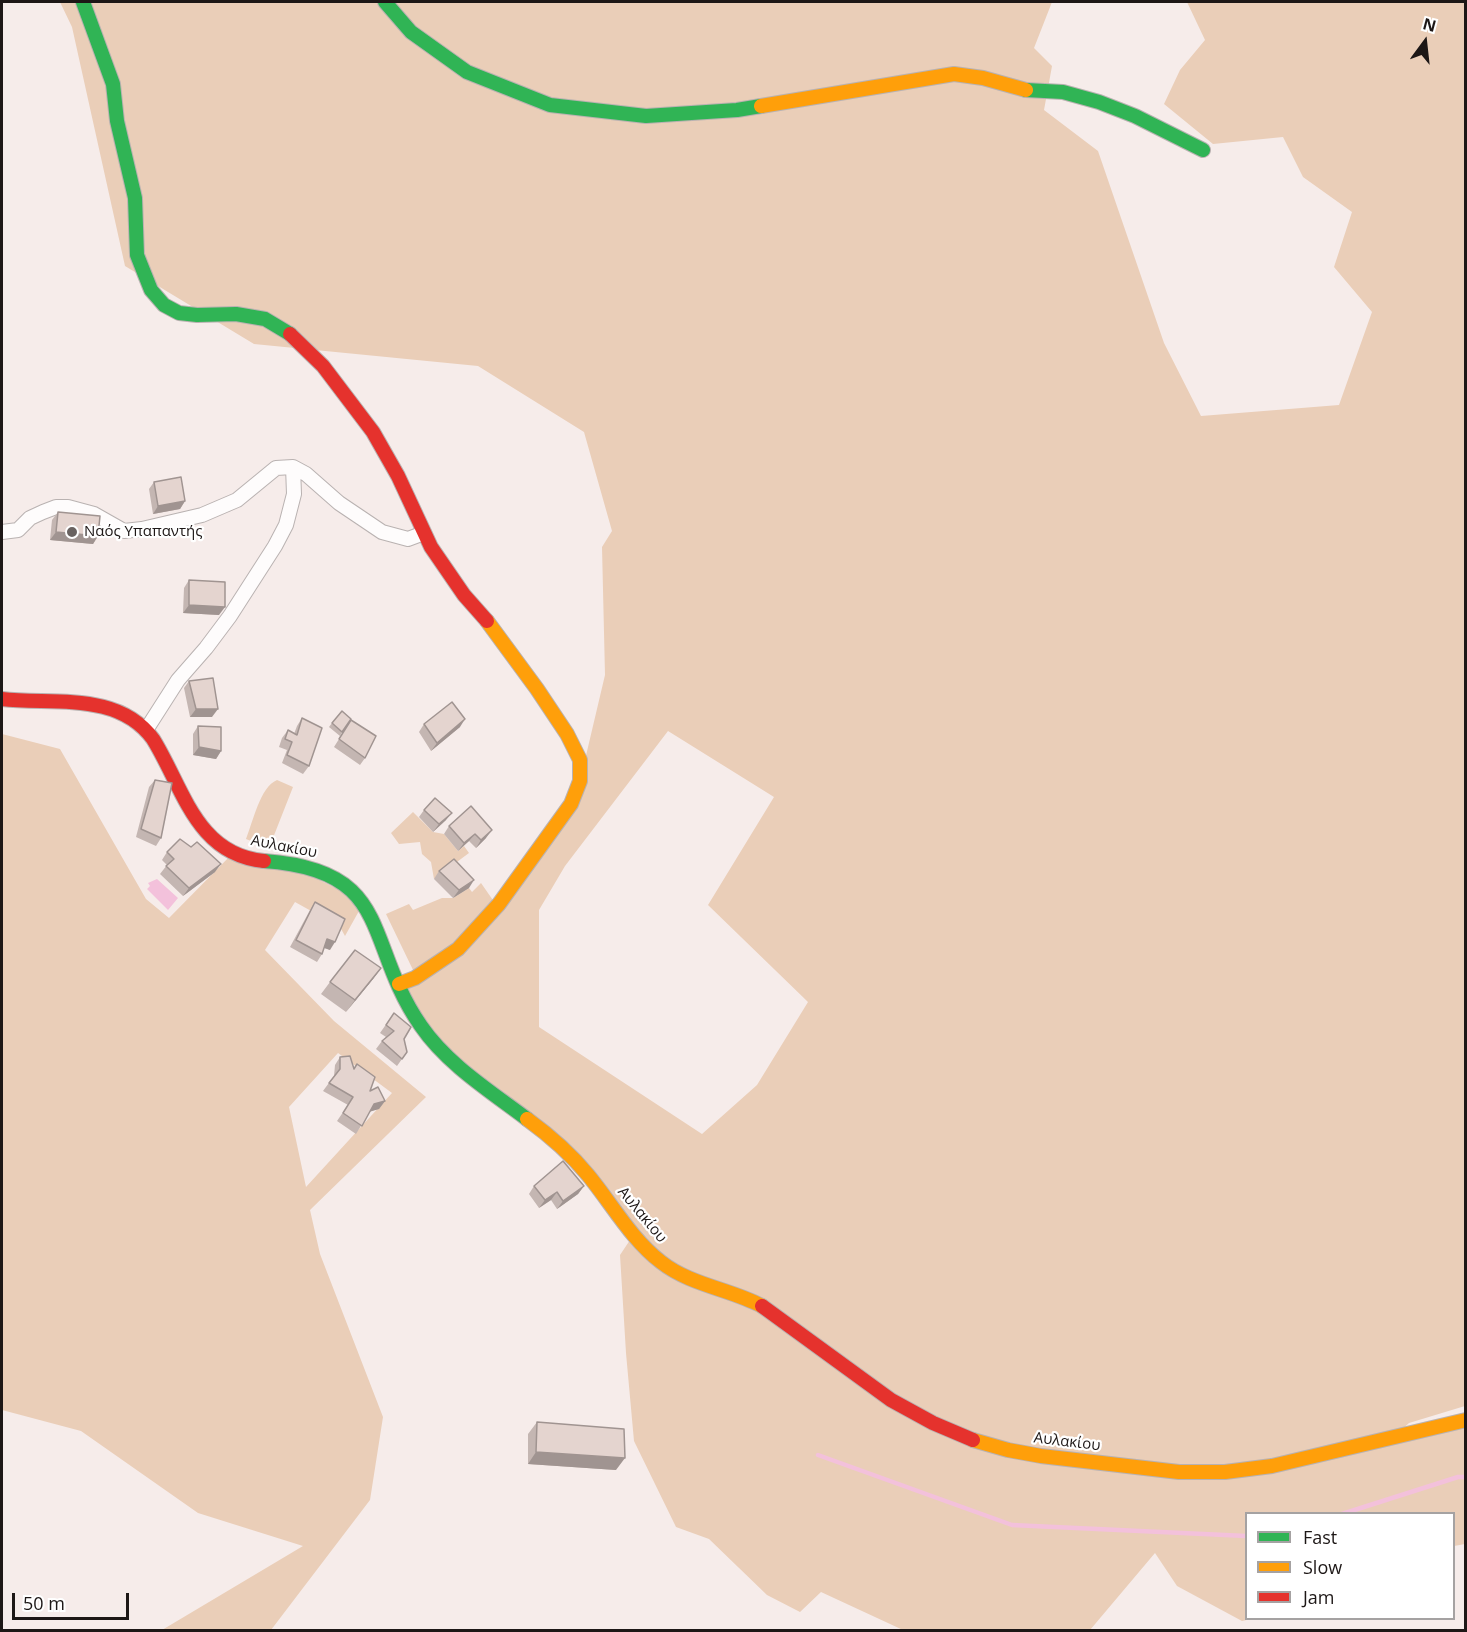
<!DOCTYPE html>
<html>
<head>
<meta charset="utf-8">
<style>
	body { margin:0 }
	#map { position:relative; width:1467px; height:1632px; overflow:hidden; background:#f6ecea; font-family:"Open Sans",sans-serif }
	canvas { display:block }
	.frame { position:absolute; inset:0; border:3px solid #1d1716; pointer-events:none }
	.legend { position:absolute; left:1245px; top:1512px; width:210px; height:108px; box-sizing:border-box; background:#fff; border:2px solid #a5a2a2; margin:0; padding:8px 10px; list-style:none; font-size:18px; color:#1d1716 }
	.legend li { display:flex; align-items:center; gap:12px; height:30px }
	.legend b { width:30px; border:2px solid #a5a2a2 }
	.north { position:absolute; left:1395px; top:12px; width:60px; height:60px; -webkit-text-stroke:4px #fff; paint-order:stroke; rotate:15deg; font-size:16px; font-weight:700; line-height:24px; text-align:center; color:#1d1716 }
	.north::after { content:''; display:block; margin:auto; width:21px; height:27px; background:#1d1716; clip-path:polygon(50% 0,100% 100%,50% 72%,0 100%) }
	.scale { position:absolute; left:12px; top:1593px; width:117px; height:27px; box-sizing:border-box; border:3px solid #1d1716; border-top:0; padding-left:8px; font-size:18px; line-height:21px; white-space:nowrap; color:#1d1716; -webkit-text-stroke:4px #fff; paint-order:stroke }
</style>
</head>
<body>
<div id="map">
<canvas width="1467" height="1632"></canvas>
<div class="frame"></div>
<ul class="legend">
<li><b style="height:8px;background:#30b455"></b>Fast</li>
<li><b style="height:8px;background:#ff9f0a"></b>Slow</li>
<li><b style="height:8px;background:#e5322d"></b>Jam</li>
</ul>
<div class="north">N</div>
<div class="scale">50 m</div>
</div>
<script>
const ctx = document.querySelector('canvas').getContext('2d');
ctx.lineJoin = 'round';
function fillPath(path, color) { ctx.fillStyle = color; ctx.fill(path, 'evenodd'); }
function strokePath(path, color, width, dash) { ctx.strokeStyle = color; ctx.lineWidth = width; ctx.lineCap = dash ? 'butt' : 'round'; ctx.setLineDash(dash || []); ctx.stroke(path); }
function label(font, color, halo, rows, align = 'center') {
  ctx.font = font + ' "Open Sans",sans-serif'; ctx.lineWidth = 4.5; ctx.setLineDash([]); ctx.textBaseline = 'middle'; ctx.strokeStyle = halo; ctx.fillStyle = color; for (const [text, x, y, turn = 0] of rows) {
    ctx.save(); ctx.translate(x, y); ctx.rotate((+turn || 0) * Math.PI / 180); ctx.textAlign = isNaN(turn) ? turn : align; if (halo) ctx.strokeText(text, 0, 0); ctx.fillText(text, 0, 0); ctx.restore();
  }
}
const green = new Path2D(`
	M60,2H1052L1034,48L1052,66L1044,110L1098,151L1164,343L1201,416L1339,405L1372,312L1334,267L1352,212L1303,177L1283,137L1213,144L1164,104L1180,70L1205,40L1187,2H1465V1406L1409,1423L1386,1444L1465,1427V1544L1454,1546V1514H1246V1618L1251,1619L1242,1621L1177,1586L1155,1553L1090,1630H903L821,1592L800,1612L767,1595L709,1539L676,1527L634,1441L626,1353L620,1255L634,1234L577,1158L432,1038L399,985L414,972L386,914L409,904L413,910L442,898H453L469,888L472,892L481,883L497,906L580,781L605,675L602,547L612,531L584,432L478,366L254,344L125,266L72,27ZM668,731L774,797L708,905L808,1002L757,1085L702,1134L539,1027V910L565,866Z
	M2,734L60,749L146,899L169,918L234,852L285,863L364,902L345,936L340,927L295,902L265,950L334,1021L426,1097L310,1210L320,1254L383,1417L370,1500L271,1630H162L303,1546L198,1513L81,1431L2,1410ZM338,1053L392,1093L306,1187L289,1107Z
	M277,780L293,787L269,848L246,839C253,822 260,787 277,780Z
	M413,812L433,832L444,834L458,851L464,846L469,853L434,879L431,862L422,854L420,842L399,844L391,833Z`);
const water = new Path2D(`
	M157,879L178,898L168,910L147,889L150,886L148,883Z`);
const stream = new Path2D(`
	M818,1455L1012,1525L1246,1536
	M1342,1514L1458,1477H1466`);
const street = new Path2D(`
	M2,532L18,530L30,518L43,512L56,507H68L94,514L124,531L142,529L202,515L237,500L276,468L293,467L306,474L339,503L382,532L408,539L424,533
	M146,730L178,680L206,648L230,616L275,546L286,525L294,494L293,467`);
const fast = new Path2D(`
	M83,2L113,84L117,121L135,198L137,255L151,290L164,305L179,313L197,315L236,314L265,319L290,334
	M385,2L411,32L467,72L550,105L646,116L737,110L761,106
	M1026,90L1063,92L1099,102L1135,116L1203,150
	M264,861C395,870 363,943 421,1026C447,1064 490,1091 527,1119`);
const slow = new Path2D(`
	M761,106L954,74L983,78L1026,90
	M399,984L415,978L458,949L499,904L571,804L580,781V760L567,734L537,689L487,621
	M527,1119C549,1135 570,1153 588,1175C612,1204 631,1239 661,1262C690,1285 730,1289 762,1306
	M973,1440L1008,1450L1041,1456L1179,1472H1225L1272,1466L1466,1420`);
const jam = new Path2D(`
	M290,334L323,366L373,432L398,476L431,547L464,595L487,621
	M2,699C53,705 118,691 153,739C183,787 196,855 264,861
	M762,1306L891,1400L933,1423L973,1440`);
const wall = new Path2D(`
	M154,482L185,501L180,509L153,514L149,489Z
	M58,512L98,536L93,544L50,540L52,520Z
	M189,580L219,615L183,613L184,588Z
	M189,681L212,717H190L184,688Z
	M302,718L309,766L303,774L282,763L287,750L279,747L282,738L288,730L294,734L297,726Z
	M351,720L365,758L360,765L334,747Z
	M332,723L342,732L340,736L329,727Z
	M424,724L460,727L431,751L419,732Z
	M198,726L221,751L216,759L193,755V734Z
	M155,780L161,838L156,846L136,837L149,787Z
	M471,806L486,838L476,848L469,841L458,851L444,834L449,826Z
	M424,810L446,820L433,832L419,817Z
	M167,852L215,872L183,896L160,874L167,865L162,860Z
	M439,871L469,888L453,898L434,879Z
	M315,902L330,950L324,948L322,954L317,962L290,947L310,910Z
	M381,968L373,979L346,1012L321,994L330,982Z
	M394,1013L407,1052L397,1066L376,1049L382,1041L386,1037L380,1033Z
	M340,1057L354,1069L370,1091L385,1101L379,1109L370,1111L356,1134L337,1121L348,1105L323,1091L334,1076L335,1065Z
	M534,1186H584L578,1194L557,1209L551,1200L539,1208L529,1194Z
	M537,1422L616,1470L528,1464V1434Z`);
const shadedWall = new Path2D(`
	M185,501L180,509L153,514L158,506Z
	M56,532L98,536L93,544L50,540Z
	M189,605L225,607L219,615L183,613Z
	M196,709H218L212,717H190Z
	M465,719L460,727L431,751L437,743Z
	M199,747L221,751L216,759L193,755Z
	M452,813L446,820L433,832L439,824Z
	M492,830L486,838L476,848L481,840Z
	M475,834L469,841L458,851L464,843Z
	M221,864L215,872L183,896L189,888Z
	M474,880L469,888L453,898L459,890Z
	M327,939L335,942L330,950L322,947Z
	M381,968L373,979L346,1012L355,1000Z
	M385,1101L379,1109L369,1112L374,1104Z
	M584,1186L578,1194L557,1209L563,1201Z
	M557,1192L551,1200L539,1208L545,1200Z
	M536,1452L625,1458L616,1470L528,1464Z`);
const building = new Path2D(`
	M181,477L185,501L158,506L154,482Z
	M58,512L100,516L98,536L56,532Z
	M189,580L225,582V607L189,605Z
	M213,678L218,709H196L189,681Z
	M452,702L465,719L437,743L424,724Z
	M342,711L351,719L342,732L332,723Z
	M302,718L322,728L309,766L287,755L292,742L285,739L288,730L297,735Z
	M351,720L376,736L365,758L339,739Z
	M198,726L221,727V751L199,747Z
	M155,780L172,783L161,838L141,829Z
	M435,798L452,813L439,824L424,810Z
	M471,806L492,830L481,840L475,834L464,843L449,826Z
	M180,839L191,847L197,842L221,864L189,888L166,866L174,859L167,852Z
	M454,859L474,880L459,890L439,871Z
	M315,902L345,919L335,942L327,939L322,954L296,940Z
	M355,950L381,968L355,1000L330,982Z
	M394,1013L411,1027L404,1039L407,1052L402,1059L382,1041L394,1031L386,1025Z
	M350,1056L354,1069L357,1064L375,1077L370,1091L378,1087L385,1101L374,1104L362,1126L343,1113L353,1097L329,1083L340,1069V1057Z
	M563,1161L584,1186L563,1201L557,1192L545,1200L534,1186Z
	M537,1422L624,1429L625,1458L536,1452Z`);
const markers = [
	[72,532,6,"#696260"]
];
const poiNames = [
	["Ναός Υπαπαντής",84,532]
];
const streetNames = [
	["Αυλακίου",284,847,11],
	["Αυλακίου",642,1215,50],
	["Αυλακίου",1067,1442,7]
];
fillPath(green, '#eaceb8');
fillPath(water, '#f3c1db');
strokePath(stream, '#f3c1db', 4.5);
strokePath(street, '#b9b2b1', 16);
strokePath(fast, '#b9b2b1', 16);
strokePath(slow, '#b9b2b1', 16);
strokePath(jam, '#b9b2b1', 16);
strokePath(street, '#fefcfc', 14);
strokePath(fast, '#30b455', 14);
strokePath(slow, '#ff9f0a', 14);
strokePath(jam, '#e5322d', 14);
fillPath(wall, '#c4b6b2');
fillPath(shadedWall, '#a09491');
fillPath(building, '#e4d4cf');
strokePath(building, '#a09491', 1.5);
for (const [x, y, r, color] of markers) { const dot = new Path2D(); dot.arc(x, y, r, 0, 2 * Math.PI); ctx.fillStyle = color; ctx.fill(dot); strokePath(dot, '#fff', 2); }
label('15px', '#1d1716', '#fff', poiNames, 'left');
label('15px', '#1d1716', '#fff', streetNames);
</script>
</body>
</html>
